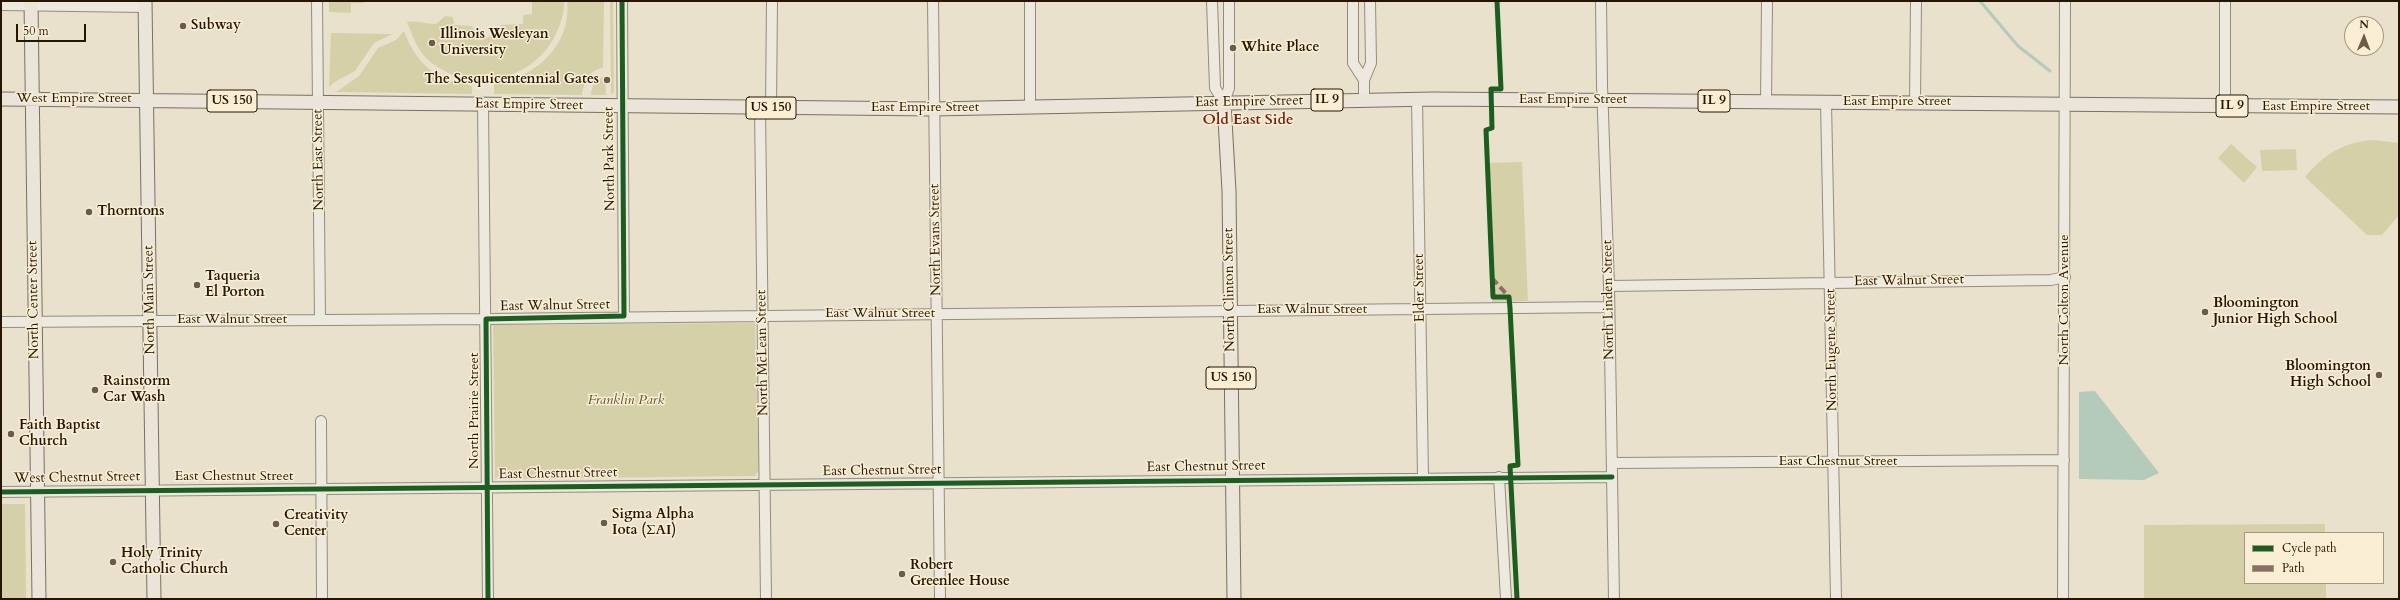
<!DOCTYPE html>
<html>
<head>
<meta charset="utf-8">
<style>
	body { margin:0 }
	#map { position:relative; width:2400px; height:600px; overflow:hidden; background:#eae1cc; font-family:Cardo,serif }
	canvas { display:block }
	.frame { position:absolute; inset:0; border:2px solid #261500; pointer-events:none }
	.legend { position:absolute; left:2244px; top:532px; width:140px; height:52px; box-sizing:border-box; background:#faefd5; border:1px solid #a59880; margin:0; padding:5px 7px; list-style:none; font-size:12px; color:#261500 }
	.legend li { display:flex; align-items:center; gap:8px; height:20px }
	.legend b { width:20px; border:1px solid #a59880 }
	.north { position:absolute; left:2344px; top:16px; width:40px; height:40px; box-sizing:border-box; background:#faefd5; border:1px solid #a59880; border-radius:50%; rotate:1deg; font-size:11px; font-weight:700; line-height:16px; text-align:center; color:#261500 }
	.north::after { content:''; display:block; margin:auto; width:14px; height:18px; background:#6b5c47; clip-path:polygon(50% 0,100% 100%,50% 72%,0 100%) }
	.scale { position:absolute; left:16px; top:24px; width:70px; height:18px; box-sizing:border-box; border:2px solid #261500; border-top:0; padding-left:5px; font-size:12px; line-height:14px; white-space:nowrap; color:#261500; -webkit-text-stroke:3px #faefd5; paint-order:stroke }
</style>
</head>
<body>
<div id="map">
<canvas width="2400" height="600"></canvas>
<div class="frame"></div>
<ul class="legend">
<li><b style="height:5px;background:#1b5e20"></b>Cycle path</li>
<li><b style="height:5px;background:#8d6e63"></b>Path</li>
</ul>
<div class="north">N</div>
<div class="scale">50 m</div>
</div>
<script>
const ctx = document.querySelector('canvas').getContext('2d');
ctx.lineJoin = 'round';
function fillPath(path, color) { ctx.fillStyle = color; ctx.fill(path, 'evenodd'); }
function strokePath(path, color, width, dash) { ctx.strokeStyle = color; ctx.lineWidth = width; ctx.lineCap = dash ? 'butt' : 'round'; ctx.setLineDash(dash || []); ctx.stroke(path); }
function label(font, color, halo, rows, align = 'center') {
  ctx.font = font + ' Cardo,serif'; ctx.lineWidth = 3; ctx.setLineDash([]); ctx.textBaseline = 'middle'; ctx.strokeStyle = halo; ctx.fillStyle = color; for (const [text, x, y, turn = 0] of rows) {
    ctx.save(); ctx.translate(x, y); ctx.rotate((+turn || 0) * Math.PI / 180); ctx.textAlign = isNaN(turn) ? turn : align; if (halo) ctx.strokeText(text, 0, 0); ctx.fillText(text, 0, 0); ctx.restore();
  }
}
const green = new Path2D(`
	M329,1H364V3H351V13L329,12Z
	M532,1H564C565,13 560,26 555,36C532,81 472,94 432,63C418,53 413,37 407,22C417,20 425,24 436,24L445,16L453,17L454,25L472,26L477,37L484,39L496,33L500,25L523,24V15L532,14Z
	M567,1H604L603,68C589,70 584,82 582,95L494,94V84C534,78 572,46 567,1Z
	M610,1H613L614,92L611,94Z
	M404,31C412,53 427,74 452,81C458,82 467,82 472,87V94L336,92L359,76L378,48L396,40Z
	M331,33L393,34L374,43L355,71L336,81L329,87Z
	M605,76L606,95H591C592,85 595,80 605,76Z
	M2373,140L2399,143V215L2382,235H2367L2305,177C2324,154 2344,142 2373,140Z
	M2231,144L2257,167L2244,183L2218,158Z
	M2296,149L2297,170L2262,171L2260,150Z
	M1522,162L1528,301L1492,302L1485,163Z
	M755,323L759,470L755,476L495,479L493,325Z
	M1,504H25L26,599H1Z
	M2325,524V533H2245V583H2326V599H2144V525Z`);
const water = new Path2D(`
	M2095,391L2159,473L2144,480L2079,479V392Z`);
const stream = new Path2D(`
	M1980,1L2018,46L2050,71`);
const minor = new Path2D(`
	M317,1L320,320
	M622,1L624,316
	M933,1L940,599
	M1212,1L1215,88L1224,102
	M1353,1V63L1364,80
	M1601,1L1602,85L1609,286L1614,599
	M2225,1V106
	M1,5L145,7
	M1417,99L1423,477
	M1364,100V80L1371,63L1370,1
	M1766,101L1767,1
	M1224,102L1229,88V1
	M1826,102L1836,599
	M1915,102L1916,1
	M483,104L488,599
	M1030,107V1
	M760,108L766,599
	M771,108L772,1
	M1609,286L2051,280L2065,277
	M1,322L486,319L1609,307
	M321,421L322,599
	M1612,463L2064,460
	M1499,477L1506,599
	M1,492L1612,477
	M2063,599L2065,1`);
const major = new Path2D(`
	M31,1L39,599
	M145,1L154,599
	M1,99L933,109L1433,99L2399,107
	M1224,102L1229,191L1234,599`);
const quiet = new Path2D(`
	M1492,278L1509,297`);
const cycleway = new Path2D(`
	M1497,1L1501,89H1491L1492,128L1486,130L1493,297H1509L1510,308L1518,465L1510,466L1517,599
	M1,492L1612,477
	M488,599L486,319L624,316L622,1`);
const markers = [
	[183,26,4,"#6b5c47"],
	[432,43,4,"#6b5c47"],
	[1233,48,4,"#6b5c47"],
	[607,80,4,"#6b5c47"],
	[89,212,4,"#6b5c47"],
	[197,285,4,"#6b5c47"],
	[2205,312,4,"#6b5c47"],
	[2379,375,4,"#6b5c47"],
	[95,390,4,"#6b5c47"],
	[11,434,4,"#6b5c47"],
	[604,523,4,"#6b5c47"],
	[276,524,4,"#6b5c47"],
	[113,562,4,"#6b5c47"],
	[902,574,4,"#6b5c47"]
];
const shields = [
	[1327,100,32],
	[232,101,50],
	[1714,101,32],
	[2232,106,32],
	[771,108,50],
	[1231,378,50]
];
const shieldNames = [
	["IL 9",1327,100],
	["US 150",232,101],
	["IL 9",1714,101],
	["IL 9",2232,106],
	["US 150",771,108],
	["US 150",1231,378]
];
const poiNames = [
	["Subway",191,26],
	["Illinois Wesleyan",440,35],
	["University",440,51],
	["White Place",1241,48],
	["The Sesquicentennial Gates",599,80,"right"],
	["Thorntons",97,212],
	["Taqueria",205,277],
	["El Porton",205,293],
	["Bloomington",2213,304],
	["Junior High School",2213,320],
	["Bloomington",2371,367,"right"],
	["High School",2371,383,"right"],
	["Rainstorm",103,382],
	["Car Wash",103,398],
	["Faith Baptist",19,426],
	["Church",19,442],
	["Sigma Alpha",612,515],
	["Iota (ΣΑΙ)",612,531],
	["Creativity",284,516],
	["Center",284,532],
	["Holy Trinity",121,554],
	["Catholic Church",121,570],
	["Robert",910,566],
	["Greenlee House",910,582]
];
const streetNames = [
	["West Empire Street",74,99],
	["East Empire Street",1573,100],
	["East Empire Street",1249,102,-1],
	["East Empire Street",1897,102],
	["East Empire Street",529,105,1],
	["East Empire Street",2316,107],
	["East Empire Street",925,108],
	["North Park Street",610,159,-91],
	["North East Street",319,160,-91],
	["North Evans Street",936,240,-91],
	["East Walnut Street",1909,281,-1],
	["Elder Street",1420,288,-91],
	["North Clinton Street",1230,290,-91],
	["North Center Street",34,300,-91],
	["North Main Street",150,300,-91],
	["North Linden Street",1609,300,-91],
	["North Colton Avenue",2065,300,-90],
	["East Walnut Street",555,306,-1],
	["East Walnut Street",1312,310],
	["East Walnut Street",880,314],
	["East Walnut Street",232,320],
	["North Eugene Street",1832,350,-91],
	["North McLean Street",763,353,-91],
	["North Prairie Street",475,411,-90],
	["East Chestnut Street",1838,462],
	["East Chestnut Street",1206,467,-1],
	["East Chestnut Street",882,471,-1],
	["East Chestnut Street",558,474,-1],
	["East Chestnut Street",234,477],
	["West Chestnut Street",77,478,-1]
];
const parkNames = [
	["Franklin Park",626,401]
];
const neighbourhoodNames = [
	["Old East Side",1248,121]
];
fillPath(green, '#d6d0a9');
fillPath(water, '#b4caba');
strokePath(stream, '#b4caba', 3);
strokePath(minor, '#938c7e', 12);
strokePath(major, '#787062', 15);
strokePath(minor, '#ede9de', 10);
strokePath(major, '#eae4d9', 13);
strokePath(quiet, '#8d6e63', 4, [8, 4]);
strokePath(cycleway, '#1b5e20', 5);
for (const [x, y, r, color] of markers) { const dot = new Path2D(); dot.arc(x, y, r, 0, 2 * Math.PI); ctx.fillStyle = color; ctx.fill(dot); strokePath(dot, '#faefd5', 1.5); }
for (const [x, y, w] of shields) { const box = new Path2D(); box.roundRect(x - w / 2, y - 11, w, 22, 3); ctx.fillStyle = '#faefd5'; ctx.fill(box); strokePath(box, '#261500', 1); }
label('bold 13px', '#261500', null, shieldNames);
label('bold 14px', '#261500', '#faefd5', poiNames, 'left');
label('14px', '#261500', '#faefd5', streetNames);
label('italic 14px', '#5e5231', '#faefd5', parkNames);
label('bold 15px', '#7a1f14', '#faefd5', neighbourhoodNames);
</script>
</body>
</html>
